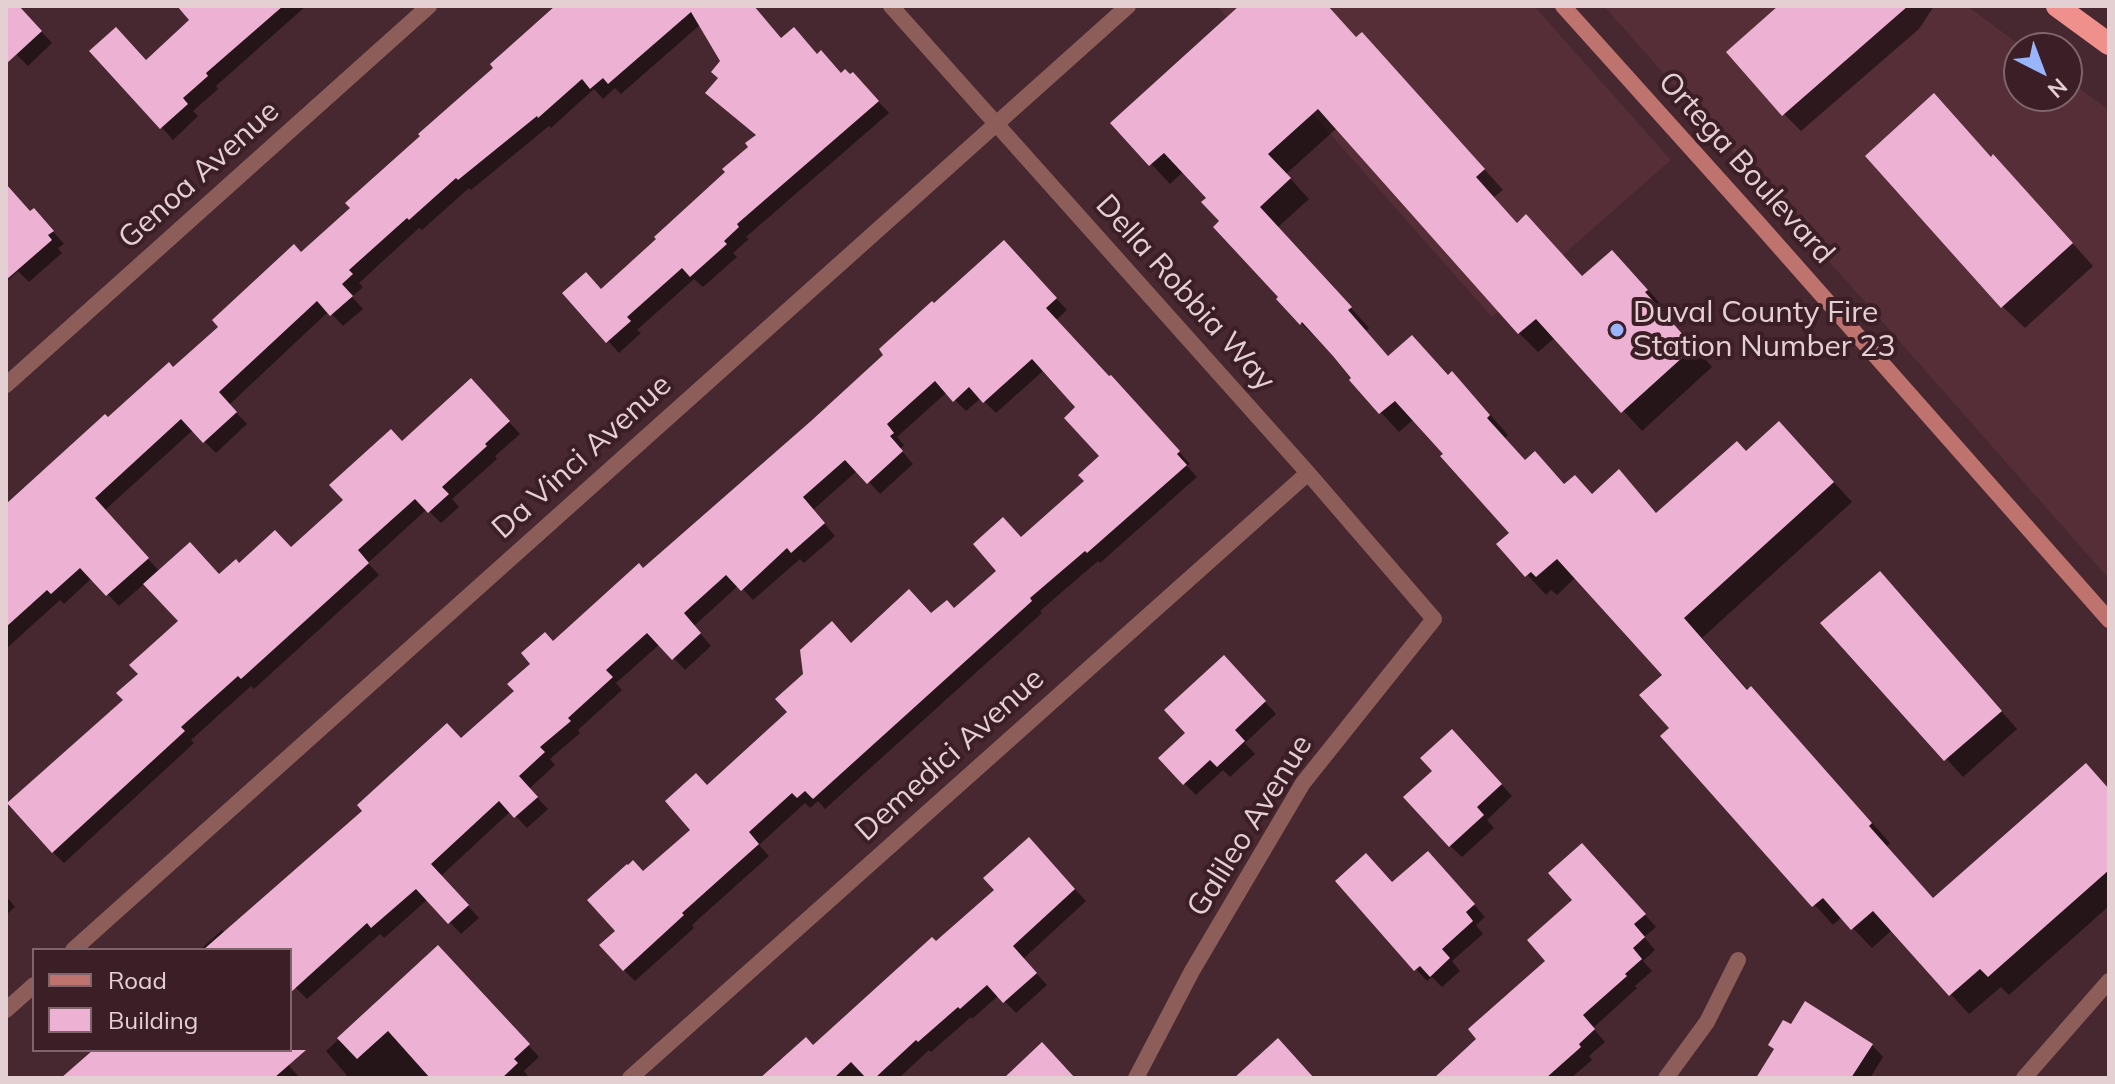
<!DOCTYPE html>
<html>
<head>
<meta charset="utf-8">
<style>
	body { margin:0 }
	#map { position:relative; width:2115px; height:1084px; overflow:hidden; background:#472830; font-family:Mulish,sans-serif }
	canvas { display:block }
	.frame { position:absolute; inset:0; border:8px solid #e4cfd3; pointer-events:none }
	.legend { position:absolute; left:32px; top:948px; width:260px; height:104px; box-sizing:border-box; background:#3c1e26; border:2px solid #7f656b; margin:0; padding:10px 14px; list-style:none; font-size:24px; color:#e4cfd3 }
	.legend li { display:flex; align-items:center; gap:16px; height:40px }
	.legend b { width:40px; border:2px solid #7f656b }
	.north { position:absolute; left:2003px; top:32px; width:80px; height:80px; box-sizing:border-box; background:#3c1e26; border:2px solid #7f656b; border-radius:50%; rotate:138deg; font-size:22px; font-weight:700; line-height:32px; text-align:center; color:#e4cfd3 }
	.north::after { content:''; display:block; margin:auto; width:28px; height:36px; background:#98b5fd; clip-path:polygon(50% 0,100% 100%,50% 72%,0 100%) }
</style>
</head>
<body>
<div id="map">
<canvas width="2115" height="1084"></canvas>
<div class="frame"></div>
<ul class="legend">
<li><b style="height:10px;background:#bf736f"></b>Road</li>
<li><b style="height:22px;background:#edb1d3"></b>Building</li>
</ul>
<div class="north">N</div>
</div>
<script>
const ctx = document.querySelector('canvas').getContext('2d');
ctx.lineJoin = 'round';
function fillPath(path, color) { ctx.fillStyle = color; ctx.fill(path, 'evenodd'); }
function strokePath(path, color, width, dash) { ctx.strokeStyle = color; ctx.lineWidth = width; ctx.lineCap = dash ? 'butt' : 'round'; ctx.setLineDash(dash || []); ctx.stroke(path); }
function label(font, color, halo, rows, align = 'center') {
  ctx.font = font + ' Mulish,sans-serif'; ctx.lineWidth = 8; ctx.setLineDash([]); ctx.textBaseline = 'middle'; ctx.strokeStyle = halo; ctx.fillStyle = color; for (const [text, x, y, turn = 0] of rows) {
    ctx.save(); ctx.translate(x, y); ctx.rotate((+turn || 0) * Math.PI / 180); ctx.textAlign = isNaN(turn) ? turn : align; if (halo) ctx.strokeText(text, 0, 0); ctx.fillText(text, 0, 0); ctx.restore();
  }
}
const built = new Path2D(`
	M1217,6H1534L1671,160L1492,317Z
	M1604,6H1967L2024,48H2019V96H2067V79L2109,110V579Z`);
const shadow = new Path2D(`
	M6,6H18L52,43L28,66L10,48L6,52Z
	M201,6H306L216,86L218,89L193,111L198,116L173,140L92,51L147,62L192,20Z
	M565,6H753L782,40L818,56L841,75L864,86L889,113L746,237L749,239L733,253L737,257L703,287L694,279L637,330L641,333L619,353L565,293L602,291L727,172L751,147L757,136L720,79L722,61L701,24L621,94L615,88L603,99L594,89L551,128L549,126L471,190L469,188L422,230L419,228L359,283L363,287L352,297L363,309L343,326L329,311L229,405L247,424L216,453L193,430L104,511L160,572L220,577L239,566L291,550L346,501L402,443L482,392L520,434L495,456L497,459L452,499L459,507L441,523L427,509L368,563L379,575L254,689L251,686L191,740L194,743L64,863L53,852L126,700L141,674L181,621L145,583L119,606L92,578L64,604L60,600L6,649V506L108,420L173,369L302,254Z
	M1242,6H1327L1357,39L1381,54L1503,190L1494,197L1518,224L1583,278L1631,271L1666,310L1663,312L1712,367L1642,431L1556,337L1538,352L1519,333L1337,128L1286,174L1309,199L1278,227L1369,328L1366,331L1389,357L1449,377L1471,393L1508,435L1505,438L1526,462L1565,485L1593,496L1619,472L1658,515L1746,453L1798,443L1852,502L1702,638L1749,691L1770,708L1890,843L1887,846L1934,900L2109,789V906L2009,995L2001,987L1969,1014L1892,930L1872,948L1842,917L1833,925L1663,737L1672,728L1665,675L1576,577L1557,595L1551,590L1546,595L1499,544L1512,533L1414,419L1399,432L1351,380L1354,378L1321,340L1320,342L1301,323L1222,222L1209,198L1184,171L1170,184L1113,123Z
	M1781,6H1934L1919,29L1801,131L1784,114Z
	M1934,96L1992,158L2015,179L2093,266L2025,328L2002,306Z
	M6,187L30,213L45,222L64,244L58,248L62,253L29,282L18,271L6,282Z
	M1016,254L1067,310L1056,320L1110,379L1123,389L1190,464L1187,466L1197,477L1100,563L1098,561L1040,611L1042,613L825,809L818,801L810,808L805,803L759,845L769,856L692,925L694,928L635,981L624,970L618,931L643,873L693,830L707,787L790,713L852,645L932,616L954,610L999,572L1022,540L1086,481L1101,456L1078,407L1044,370L996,413L981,398L966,411L947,392L897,437L904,445L900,449L913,464L880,494L858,470L813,510L835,536L804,563L800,559L753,600L739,585L694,626L711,646L685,670L660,644L616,683L622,690L578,730L580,733L550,759L555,765L529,789L548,809L527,828L511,811L441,876L479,918L461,934L428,899L384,938L380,934L307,999L290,982V950H200L222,930L225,933L462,740L516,691L553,643L644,571Z
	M1897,591L2017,729L1963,777L1823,623Z
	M1235,669L1276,714L1245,743L1255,754L1230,777L1223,770L1196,795L1184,783L1188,733Z
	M1463,743L1512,796L1487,820L1494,828L1462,857L1450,846L1435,771Z
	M1040,852L1086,901L1023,959L1047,985L1016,1013L999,995L972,1019L971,1017L931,1052L929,1050L899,1078H760L782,1058L784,1060L813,1047L936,944Z
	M1593,857L1656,927L1644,937L1655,950L1643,961L1652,971L1635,986L1637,988L1593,1028L1605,1042L1589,1056L1592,1060L1571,1078H1437L1479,1040L1548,961Z
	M1439,865L1485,917L1476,925L1483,934L1452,961L1460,971L1442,987L1432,977L1427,981L1416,969L1392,884Z
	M6,896L15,907L6,915Z
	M438,947L539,1057L524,1071L528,1076L526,1078H349L326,1051Z
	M1872,1045L1883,1057L1870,1078H1758Z
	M96,1050H275L299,1077L80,1078Z`);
const building = new Path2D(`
	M6,6H19L42,31L6,64Z
	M177,6H283L206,73L208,76L183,98L188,104L160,129L89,51L116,27L146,60L189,20Z
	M555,6H754L781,38L794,27L817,54L821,50L841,73L845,69L850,74L853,72L879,101L737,224L739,227L724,241L727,244L690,277L682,268L627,317L631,321L606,343L562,293L586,272L601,289L656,239L654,237L725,172L722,169L748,147L745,143L756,135L705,93L718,78L711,72L720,61L691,12L608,84L603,78L590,89L582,79L538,118L537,116L458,180L456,178L409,220L407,218L349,270L353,274L342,284L353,296L330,316L317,301L219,392L237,412L203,443L181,419L95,498L149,558L106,596L80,568L51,594L47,590L6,627V504L105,414L108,417L169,362L173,367L218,327L212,320L294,244L301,252L350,208L345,203L420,136L418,134L493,68L490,64Z
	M1239,6H1328L1356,37L1362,32L1485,169L1476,177L1517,223L1526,214L1582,276L1612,250L1648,290L1645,292L1694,347L1621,413L1536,319L1518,334L1318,109L1268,154L1291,178L1260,207L1352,307L1348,310L1388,356L1412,335L1448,375L1452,371L1490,415L1487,418L1525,460L1535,451L1564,484L1575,475L1592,494L1619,469L1656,513L1737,441L1746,451L1779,421L1834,482L1684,618L1747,690L1751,686L1872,823L1869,826L1933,898L2086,763L2109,789V870L1988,977L1980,969L1949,996L1873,911L1851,930L1823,898L1812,907L1660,736L1669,728L1639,695L1662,675L1557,559L1536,577L1531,572L1525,577L1496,544L1509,533L1440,456L1443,454L1395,401L1379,414L1349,380L1351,378L1333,356L1302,322L1300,325L1276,299L1278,297L1213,227L1219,221L1201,202L1206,198L1164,153L1149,166L1110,123Z
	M1778,6H1908L1782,116L1726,52Z
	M1934,93L1991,157L1993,154L2073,243L2001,308L1865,156Z
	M6,184L30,211L34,208L54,231L48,235L52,240L6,280Z
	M1004,240L1057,298L1046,308L1109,376L1111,375L1180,451L1177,454L1187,465L1087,553L1085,551L1030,598L1032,601L813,799L805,791L797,798L792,793L749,832L759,844L682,913L684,915L623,971L599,945L615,931L587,900L627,864L628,865L633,860L643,871L690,830L665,801L696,773L707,785L787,712L775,699L803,674L800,650L832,621L851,643L909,589L931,613L947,600L954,608L996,571L973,544L1003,517L1021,537L1084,481L1078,475L1099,456L1064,418L1075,407L1032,359L983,403L969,387L953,402L935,381L887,424L894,433L890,436L903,451L867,484L845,460L803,497L825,523L791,553L787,548L741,591L726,575L684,613L701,633L672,660L647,633L606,670L613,677L568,718L571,721L540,747L545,752L519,776L538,797L514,818L499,801L431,864L469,905L448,924L416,889L371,928L367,923L290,993V950H203L362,811L357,805L447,723L461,738L514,691L507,684L530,664L521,653L545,632L553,641L639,563L643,568L811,421L883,355L879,349L932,301L934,303Z
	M471,378L510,421L485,444L487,446L442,487L449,494L428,513L415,499L358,550L369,563L241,679L238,676L181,727L185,731L52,853L7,803L123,700L116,693L138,674L129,665L178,621L143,584L190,542L219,574L236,559L239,563L275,530L291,547L343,500L329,485L391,429L402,441Z
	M1880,571L2002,711L1944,761L1820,623Z
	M1224,655L1266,701L1235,730L1245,741L1217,767L1210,760L1183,785L1158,758L1185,733L1164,710Z
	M1452,729L1502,784L1477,807L1484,815L1449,847L1403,797L1432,771L1420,758Z
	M1029,837L1075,889L1013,946L1037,973L1003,1003L987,985L960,1009L958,1007L918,1042L916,1040L875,1078H866L851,1062L834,1078H760L806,1037L813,1045L932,937L936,941L994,890L983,878Z
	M1582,843L1646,914L1634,924L1645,937L1633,948L1642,959L1625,974L1627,976L1583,1015L1595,1029L1579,1044L1581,1047L1546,1078H1434L1476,1039L1468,1029L1545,961L1527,940L1572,900L1548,873Z
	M1428,851L1475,904L1466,912L1473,921L1442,949L1450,958L1430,977L1420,966L1414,971L1335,881L1366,853L1392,882Z
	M438,945L530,1044L514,1059L518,1063L502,1078H430L388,1031L357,1059L337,1038Z
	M1805,1001L1873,1044L1851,1078H1756L1774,1049L1768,1045L1783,1020L1791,1024Z
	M1278,1038L1314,1078H1234Z
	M1042,1042L1075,1078H1004Z
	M93,1050H306L274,1078H61Z`);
const minor = new Path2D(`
	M891,6L1308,473L1434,619L1303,783L1192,971L1136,1078
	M6,385L429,6
	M73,950L1128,6
	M6,1010L34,985
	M630,1078L1308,473
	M1666,1078L1707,1022L1738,960
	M2024,1078L2109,981`);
const secondary = new Path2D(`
	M1563,6L1759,224L2109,620`);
const trunk = new Path2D(`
	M2057,6L2109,44`);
const markers = [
	[1617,330,8,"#98b5fd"]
];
const streetNames = [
	["Ortega Boulevard",1746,168,48],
	["Genoa Avenue",199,175,-42],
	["Della Robbia Way",1185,293,48],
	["Da Vinci Avenue",582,457,-42],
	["Demedici Avenue",950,755,-42],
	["Galileo Avenue",1250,826,-58]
];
const poiNames = [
	["Duval County Fire",1633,313],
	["Station Number 23",1633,347]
];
fillPath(built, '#552e38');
fillPath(shadow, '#0007');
fillPath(building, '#edb1d3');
strokePath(minor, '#8d5d5a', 16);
strokePath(secondary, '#bf736f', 16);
strokePath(trunk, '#f0908c', 22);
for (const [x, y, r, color] of markers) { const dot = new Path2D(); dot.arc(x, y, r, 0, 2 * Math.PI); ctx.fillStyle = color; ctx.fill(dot); strokePath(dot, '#3c1e26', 3); }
label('30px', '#e4cfd3', '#3c1e26', streetNames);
label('30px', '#e4cfd3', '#3c1e26', poiNames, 'left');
</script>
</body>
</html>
